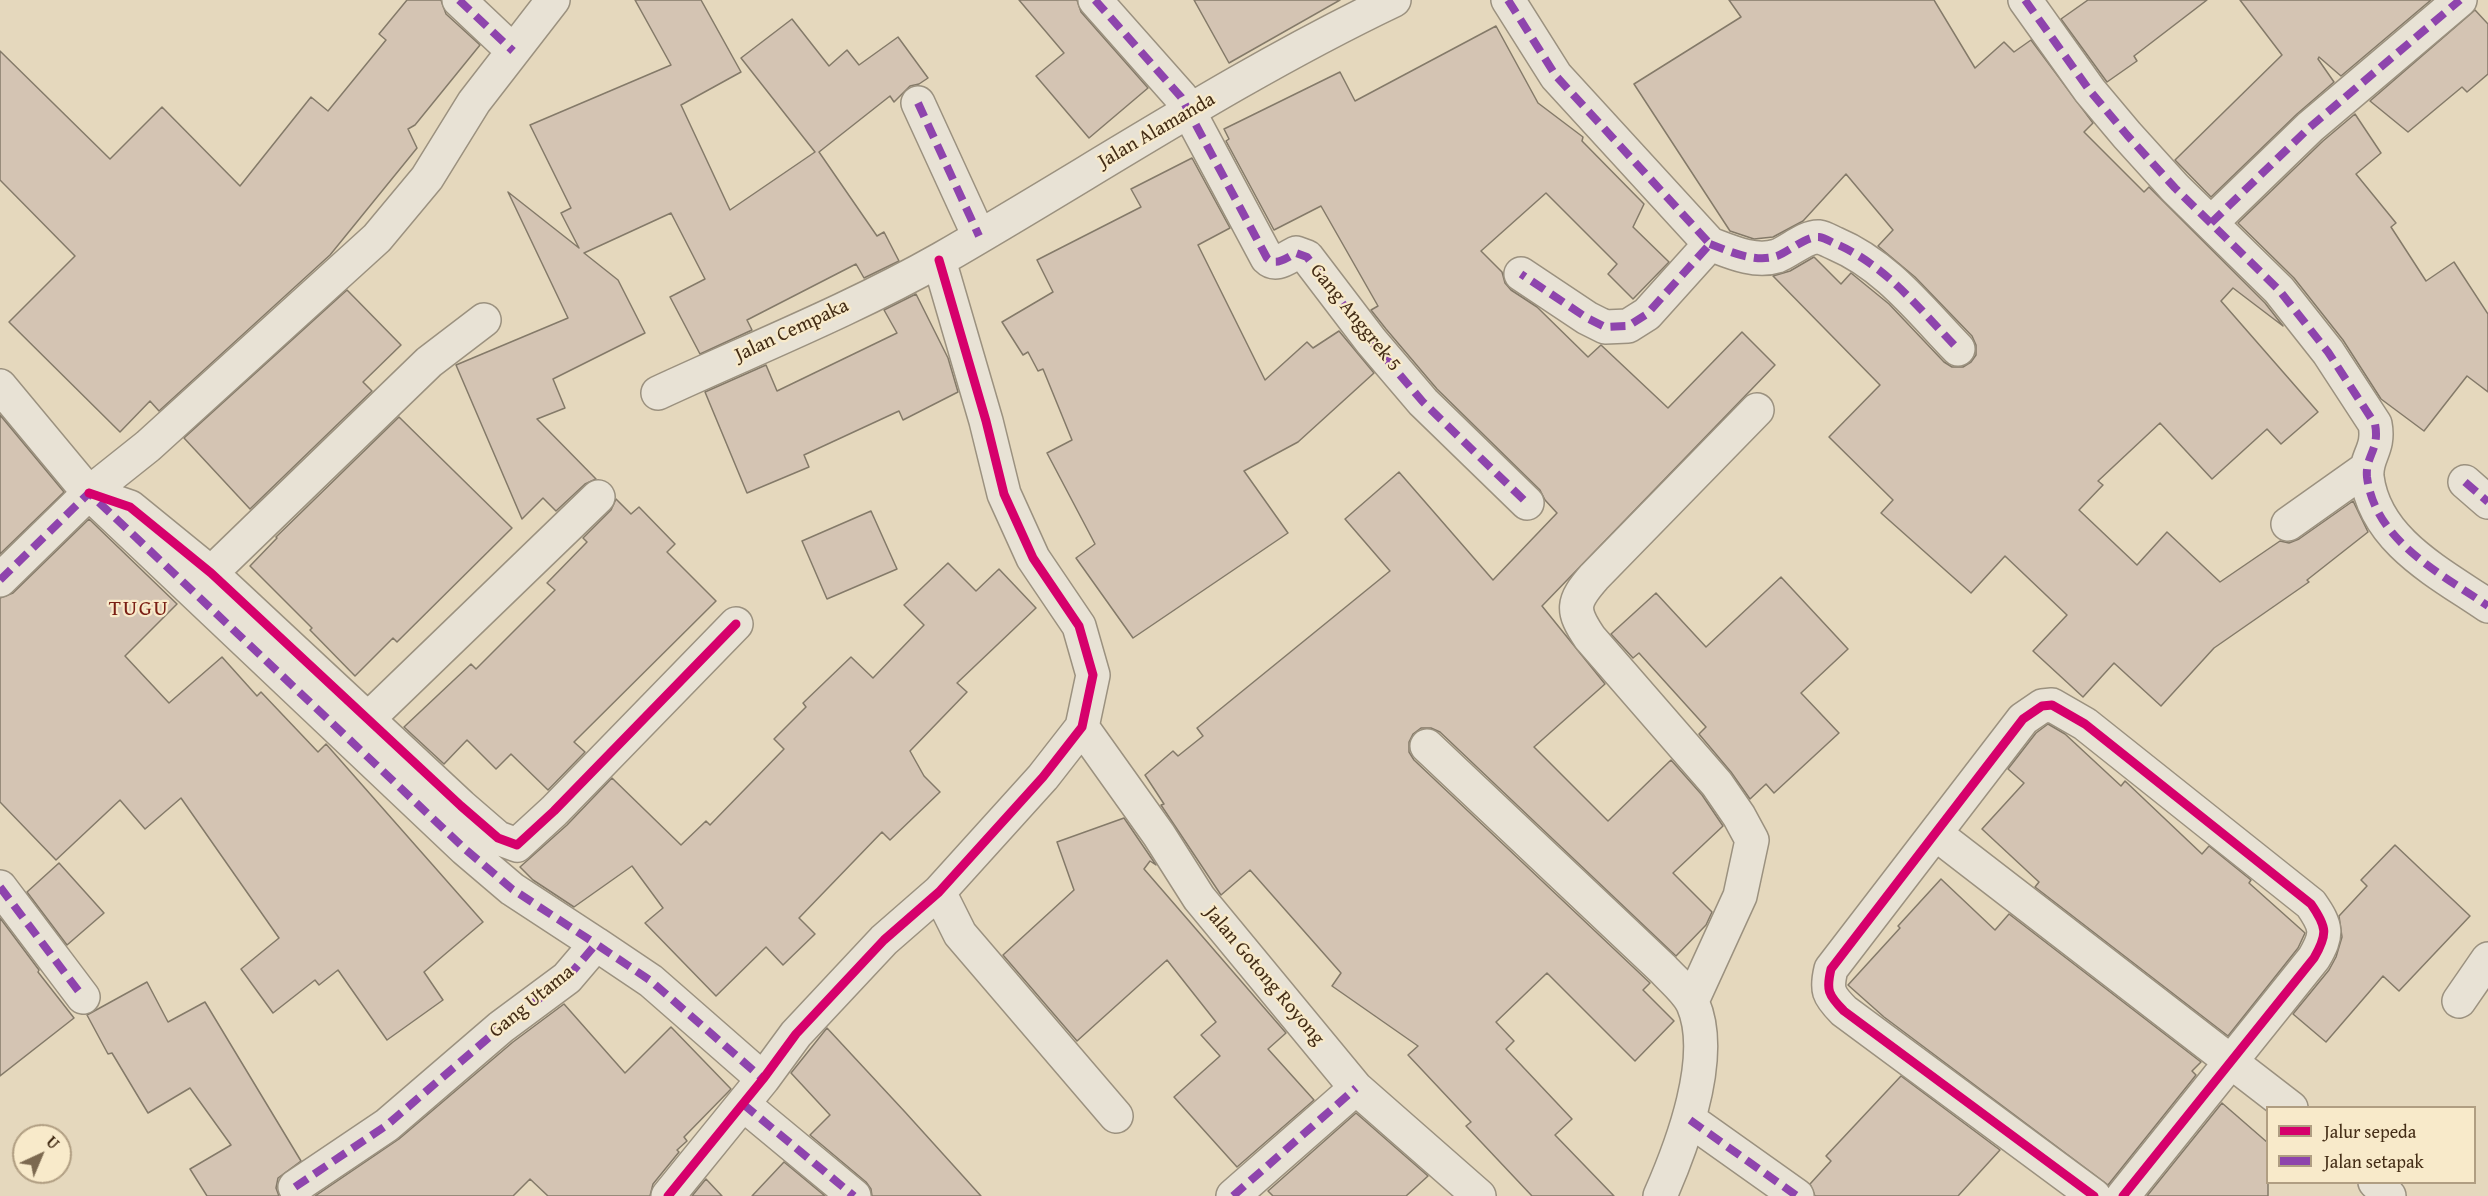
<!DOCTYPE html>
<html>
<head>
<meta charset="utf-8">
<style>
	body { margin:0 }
	#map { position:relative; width:2488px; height:1196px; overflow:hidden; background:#e5d8bd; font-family:"Gentium Book Plus",serif }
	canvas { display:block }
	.legend { position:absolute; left:2266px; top:1106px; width:210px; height:78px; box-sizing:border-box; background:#f8eaca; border:2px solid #b09e82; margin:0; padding:8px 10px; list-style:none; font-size:18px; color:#442d16 }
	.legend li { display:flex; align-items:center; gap:12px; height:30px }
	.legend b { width:30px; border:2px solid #b09e82 }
	.north { position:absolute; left:12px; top:1124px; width:60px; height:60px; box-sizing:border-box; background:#f8eaca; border:2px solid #b09e82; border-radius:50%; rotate:44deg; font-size:16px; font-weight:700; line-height:24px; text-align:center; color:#442d16 }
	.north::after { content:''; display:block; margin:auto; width:21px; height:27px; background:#7c6950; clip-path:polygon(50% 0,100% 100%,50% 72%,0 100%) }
</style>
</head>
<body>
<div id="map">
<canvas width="2488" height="1196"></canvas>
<ul class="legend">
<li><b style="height:8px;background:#d6006c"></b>Jalur sepeda</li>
<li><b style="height:8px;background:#8e44ad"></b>Jalan setapak</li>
</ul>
<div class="north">U</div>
</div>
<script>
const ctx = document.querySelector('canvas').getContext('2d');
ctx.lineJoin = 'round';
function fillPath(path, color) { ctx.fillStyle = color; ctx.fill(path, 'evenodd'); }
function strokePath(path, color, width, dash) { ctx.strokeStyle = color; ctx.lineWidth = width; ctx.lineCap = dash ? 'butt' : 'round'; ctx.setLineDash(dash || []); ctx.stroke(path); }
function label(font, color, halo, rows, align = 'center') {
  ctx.font = font + ' "Gentium Book Plus",serif'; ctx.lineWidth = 4.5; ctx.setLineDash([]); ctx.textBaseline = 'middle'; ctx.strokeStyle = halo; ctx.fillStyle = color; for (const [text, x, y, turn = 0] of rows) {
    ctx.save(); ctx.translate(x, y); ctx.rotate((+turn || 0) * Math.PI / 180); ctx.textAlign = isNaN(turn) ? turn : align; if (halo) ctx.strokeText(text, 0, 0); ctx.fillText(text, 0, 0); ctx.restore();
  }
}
const building = new Path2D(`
	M407,0H441L446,14L480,45L415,125L408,129L417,148L330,255L159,411L150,401L120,432L9,322L75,256L0,180V51L110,159L162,107L240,186L311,97L328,111L386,40L379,34Z
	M635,0H701L741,72L681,105L730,210L815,152L741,58L792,19L829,66L847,50L859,65L898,37L928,78L919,84L910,86L894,102L890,96L819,152L877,236L884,232L899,261L864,278L856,264L747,320L752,330L700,354L670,297L705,279L671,213L584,253L618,280L645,333L553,379L565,408L537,419L596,479L585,484L556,511L543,498L522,519L456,365L568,318L508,192L579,248L561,213L571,208L530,125L671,65Z
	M1019,0H1077L1081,12L1148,88L1089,138L1036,76L1064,53Z
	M1194,0H1340L1229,63Z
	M1729,0H1934L1975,68L2004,42L2014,52L2031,40L2093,123L2084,132L2144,192L2149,187L2265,303L2283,326L2233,288L2221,301L2318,412L2281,444L2267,429L2212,479L2160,423L2098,481L2103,485L2079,510L2137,565L2167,532L2220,582L2280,541L2289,543L2299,539L2353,501L2368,532L2307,580L2309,582L2214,648L2161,706L2114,663L2083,697L2033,651L2067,615L2005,556L1971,593L1881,513L1893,500L1829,437L1880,385L1773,276L1790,271L1814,257L1841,284L1851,273L1889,304L1944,362L1952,367H1963L1971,362L1976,355V345L1972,336L1915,277L1878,246L1893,230L1846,174L1803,221L1773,237L1754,239L1730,231L1634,84L1741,17Z
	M2088,0H2207L2134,56L2137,61L2107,82L2061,19Z
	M2240,0H2431L2341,76L2319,57L2318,59L2334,82L2297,114L2211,197L2175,160L2282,55Z
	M2475,10L2488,24V74L2467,92L2462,87L2408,132L2370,101Z
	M1496,26L1538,103L1583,137L1582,141L1644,204L1633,227L1669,262L1633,299L1608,274L1617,264L1546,193L1481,251L1502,272L1505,283L1511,290L1537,307L1588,357L1601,345L1668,408L1742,332L1775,365L1542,606L1605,684L1534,747L1608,821L1671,760L1702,795L1723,826L1673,873L1712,912L1706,925L1676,956L1440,732L1431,728H1421L1413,734L1409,742V752L1414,760L1650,983L1643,990L1674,1021L1635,1061L1547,973L1496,1022L1514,1041L1506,1049L1572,1119L1555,1135L1614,1196H1532L1466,1126L1471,1122L1408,1055L1418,1046L1332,986L1341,973L1250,870L1221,895L1161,805L1164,804L1145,775L1173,751L1178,756L1203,736L1197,728L1390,571L1345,519L1399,472L1493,580L1557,513L1545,500L1540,490L1437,389L1386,329L1371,310L1378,306L1321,206L1274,230L1226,141L1229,139L1224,129L1340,72L1355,101Z
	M2355,114L2381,153L2356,174L2396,223L2391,227L2426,281L2454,262L2488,314V392L2467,376L2424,431L2381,399L2343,340L2294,278L2238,223L2323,141Z
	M1192,158L1230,228L1198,245L1265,380L1307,342L1313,348L1339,331L1374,373L1298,442L1244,471L1288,533L1133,638L1076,558L1095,544L1047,453L1072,440L1043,369L1038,371L1028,352L1023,355L1002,322L1053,292L1037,260L1141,207L1131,189Z
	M347,290L401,345L363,382L372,391L250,509L184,438Z
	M916,294L948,358L958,392L903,420L899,411L804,455L809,467L747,493L705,392L766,365L777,391L897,333L884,310Z
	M0,415L64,492L0,554Z
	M399,417L512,528L397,642L393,638L355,676L310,630L312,628L250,566L277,538L276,537Z
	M616,499L631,514L639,507L675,544L667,552L716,601L574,742L585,752L548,790L511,754L496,769L467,740L444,764L404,727L471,664L476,669L555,590L547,583L587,542L583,538L611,510Z
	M871,511L897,569L827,599L802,541Z
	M89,519L177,604L125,656L169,703L222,657L257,696L261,692L318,752L326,744L483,922L424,972L443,1000L387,1040L338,970L319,985L315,980L273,1013L241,969L279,938L181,798L145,829L120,800L56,860L0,802V598L13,593Z
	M948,563L976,591L999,569L1036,608L957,683L967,692L910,751L924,776L940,792L890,840L882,832L799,918L815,934L783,965L766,947L716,996L645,923L663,908L632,866L574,907L533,880L520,867L567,825L612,778L681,845L706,821L710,825L784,749L774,739L806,707L803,703L851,657L873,678L924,625L904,605Z
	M1781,577L1848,649L1801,693L1839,733L1774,793L1766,784L1750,799L1731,772L1699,734L1706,727L1639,653L1633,658L1611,634L1656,593L1706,647Z
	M2048,724L2065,734L2121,786L2125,781L2202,854L2209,846L2251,880L2249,883L2305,933L2298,948L2228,1036L2035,887L2039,882L1982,829L2024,783L2008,769L2036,733Z
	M1124,818L1156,865L1150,861L1144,869L1286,1033L1268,1049L1314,1100L1237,1167L1174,1097L1220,1056L1201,1035L1216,1022L1167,960L1077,1041L1003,955L1074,890L1057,842Z
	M2395,845L2470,916L2399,991L2383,976L2326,1042L2293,1014L2329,970L2336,957L2342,937L2339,916L2367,886L2361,880Z
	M59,863L104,913L67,945L27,892Z
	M1941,879L1995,930L2009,914L2201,1062L2192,1071L2196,1075L2108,1185L1884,1017L1848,985L1900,928L1898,926Z
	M0,918L39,970L38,972L74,1018L0,1076Z
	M147,982L168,1022L205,1002L301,1161L278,1178L276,1188L279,1196H207L190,1169L231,1145L190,1088L148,1113L112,1053L108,1054L87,1015Z
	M564,1004L625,1073L671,1027L731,1089L684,1137L687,1141L677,1150L679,1152L653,1184L650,1196H548L530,1179L513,1196H315L399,1139L513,1042Z
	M827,1028L905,1112L981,1196H872L871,1189L866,1182L810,1135L830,1115L791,1073Z
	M1901,1076L2000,1150L1958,1196H1815L1810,1184L1831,1161L1826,1156Z
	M2222,1103L2268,1143V1196H2147Z
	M1356,1113L1428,1176L1406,1196H1273L1268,1191Z
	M784,1162L825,1196H752Z
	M706,1179L722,1196H692Z`);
const minor = new Path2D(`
	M459,0L513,51
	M1095,0L1181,97L1267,258C1276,267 1286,258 1296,253L1307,257L1371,341L1423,402L1527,503
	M1508,0L1556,76L1710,244L1647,314L1628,326L1605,327L1587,318L1521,274
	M2025,0L2090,91L2127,135L2175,188L2279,290L2328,352L2375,424C2380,450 2365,456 2367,477C2375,541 2440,573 2488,606
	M918,103L979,236
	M2211,223L2310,127L2460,0
	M1710,244C1731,252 1755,263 1777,256C1790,251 1806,236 1819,237C1825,238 1831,242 1836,244C1886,265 1921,311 1958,349
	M0,386L89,493L465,849L512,889L596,944
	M658,393C753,349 851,310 941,259C1092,172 1237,75 1394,0
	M2465,482L2488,502
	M89,493L130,507L211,573L461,806L498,838L517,845L554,811L736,624
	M2288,524L2367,468
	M211,573L429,362L484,320
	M0,580L89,493L148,446L377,238L427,178L474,102L553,0
	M369,718L598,497
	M1082,727L1159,835L1199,898L1356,1088L1479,1196
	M1427,746L1663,969C1672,979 1687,991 1693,1004C1716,1057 1682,1146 1660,1196
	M1936,834L2291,1108
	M0,887L83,997
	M939,892L960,934L1116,1116
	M1692,1001L1740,896L1752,840L1739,816L1717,784L1590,638C1571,610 1572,602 1594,577L1757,410
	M2459,1001L2488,959
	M743,1104L854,1196
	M1690,1120L1797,1196
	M2375,1182L2389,1196
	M295,1187L387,1125L501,1027L567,978L596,944L651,981L763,1079
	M668,1196L763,1079L796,1034L884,940L939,892L1043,777L1082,727L1093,675L1079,626L1033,558L1004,494L986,421L939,260
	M1233,1196L1356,1088
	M2094,1196L1844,1011C1828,995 1826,990 1831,969L2023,719L2042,706L2052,705L2085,724L2311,904C2327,927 2328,934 2314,958L2123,1196`);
const quiet = new Path2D(`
	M459,0L513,51
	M1095,0L1181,97L1267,258C1276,267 1286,258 1296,253L1307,257L1371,341L1423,402L1527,503
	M1508,0L1556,76L1710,244L1647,314L1628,326L1605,327L1587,318L1521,274
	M2025,0L2090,91L2127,135L2175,188L2279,290L2328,352L2375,424C2380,450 2365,456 2367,477C2375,541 2440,573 2488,606
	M918,103L979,236
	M2211,223L2310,127L2460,0
	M1710,244C1731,252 1755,263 1777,256C1790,251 1806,236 1819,237C1825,238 1831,242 1836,244C1886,265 1921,311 1958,349
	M2465,482L2488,502
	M0,580L89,493L465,849L512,889L596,944
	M0,887L83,997
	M743,1104L854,1196
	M1690,1120L1797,1196
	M295,1187L387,1125L501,1027L567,978L596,944L651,981L763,1079
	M1233,1196L1356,1088`);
const cycleway = new Path2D(`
	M89,493L130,507L211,573L461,806L498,838L517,845L554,811L736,624
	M668,1196L763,1079L796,1034L884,940L939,892L1043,777L1082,727L1093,675L1079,626L1033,558L1004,494L986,421L939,260
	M2094,1196L1844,1011C1828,995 1826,990 1831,969L2023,719L2042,706L2052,705L2085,724L2311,904C2327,927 2328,934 2314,958L2123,1196`);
const streetNames = [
	["Jalan Alamanda",1157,131,-30],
	["Gang Anggrek 5",1355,318,51],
	["Jalan Cempaka",792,331,-25],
	["Jalan Gotong Royong",1264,976,50],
	["Gang Utama",532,1002,-39]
];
const quarterNames = [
	["TUGU",139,609]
];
fillPath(building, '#d4c4b3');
strokePath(building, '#847a69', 1.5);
strokePath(minor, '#9b917f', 36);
strokePath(minor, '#e8e2d5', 33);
strokePath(quiet, '#8e44ad', 8, [15, 8]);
strokePath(cycleway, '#d6006c', 9);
label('20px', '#442d16', '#f8eaca', streetNames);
ctx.letterSpacing = '1.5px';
label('22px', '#7a1f14', '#f8eaca', quarterNames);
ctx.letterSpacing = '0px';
</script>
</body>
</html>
